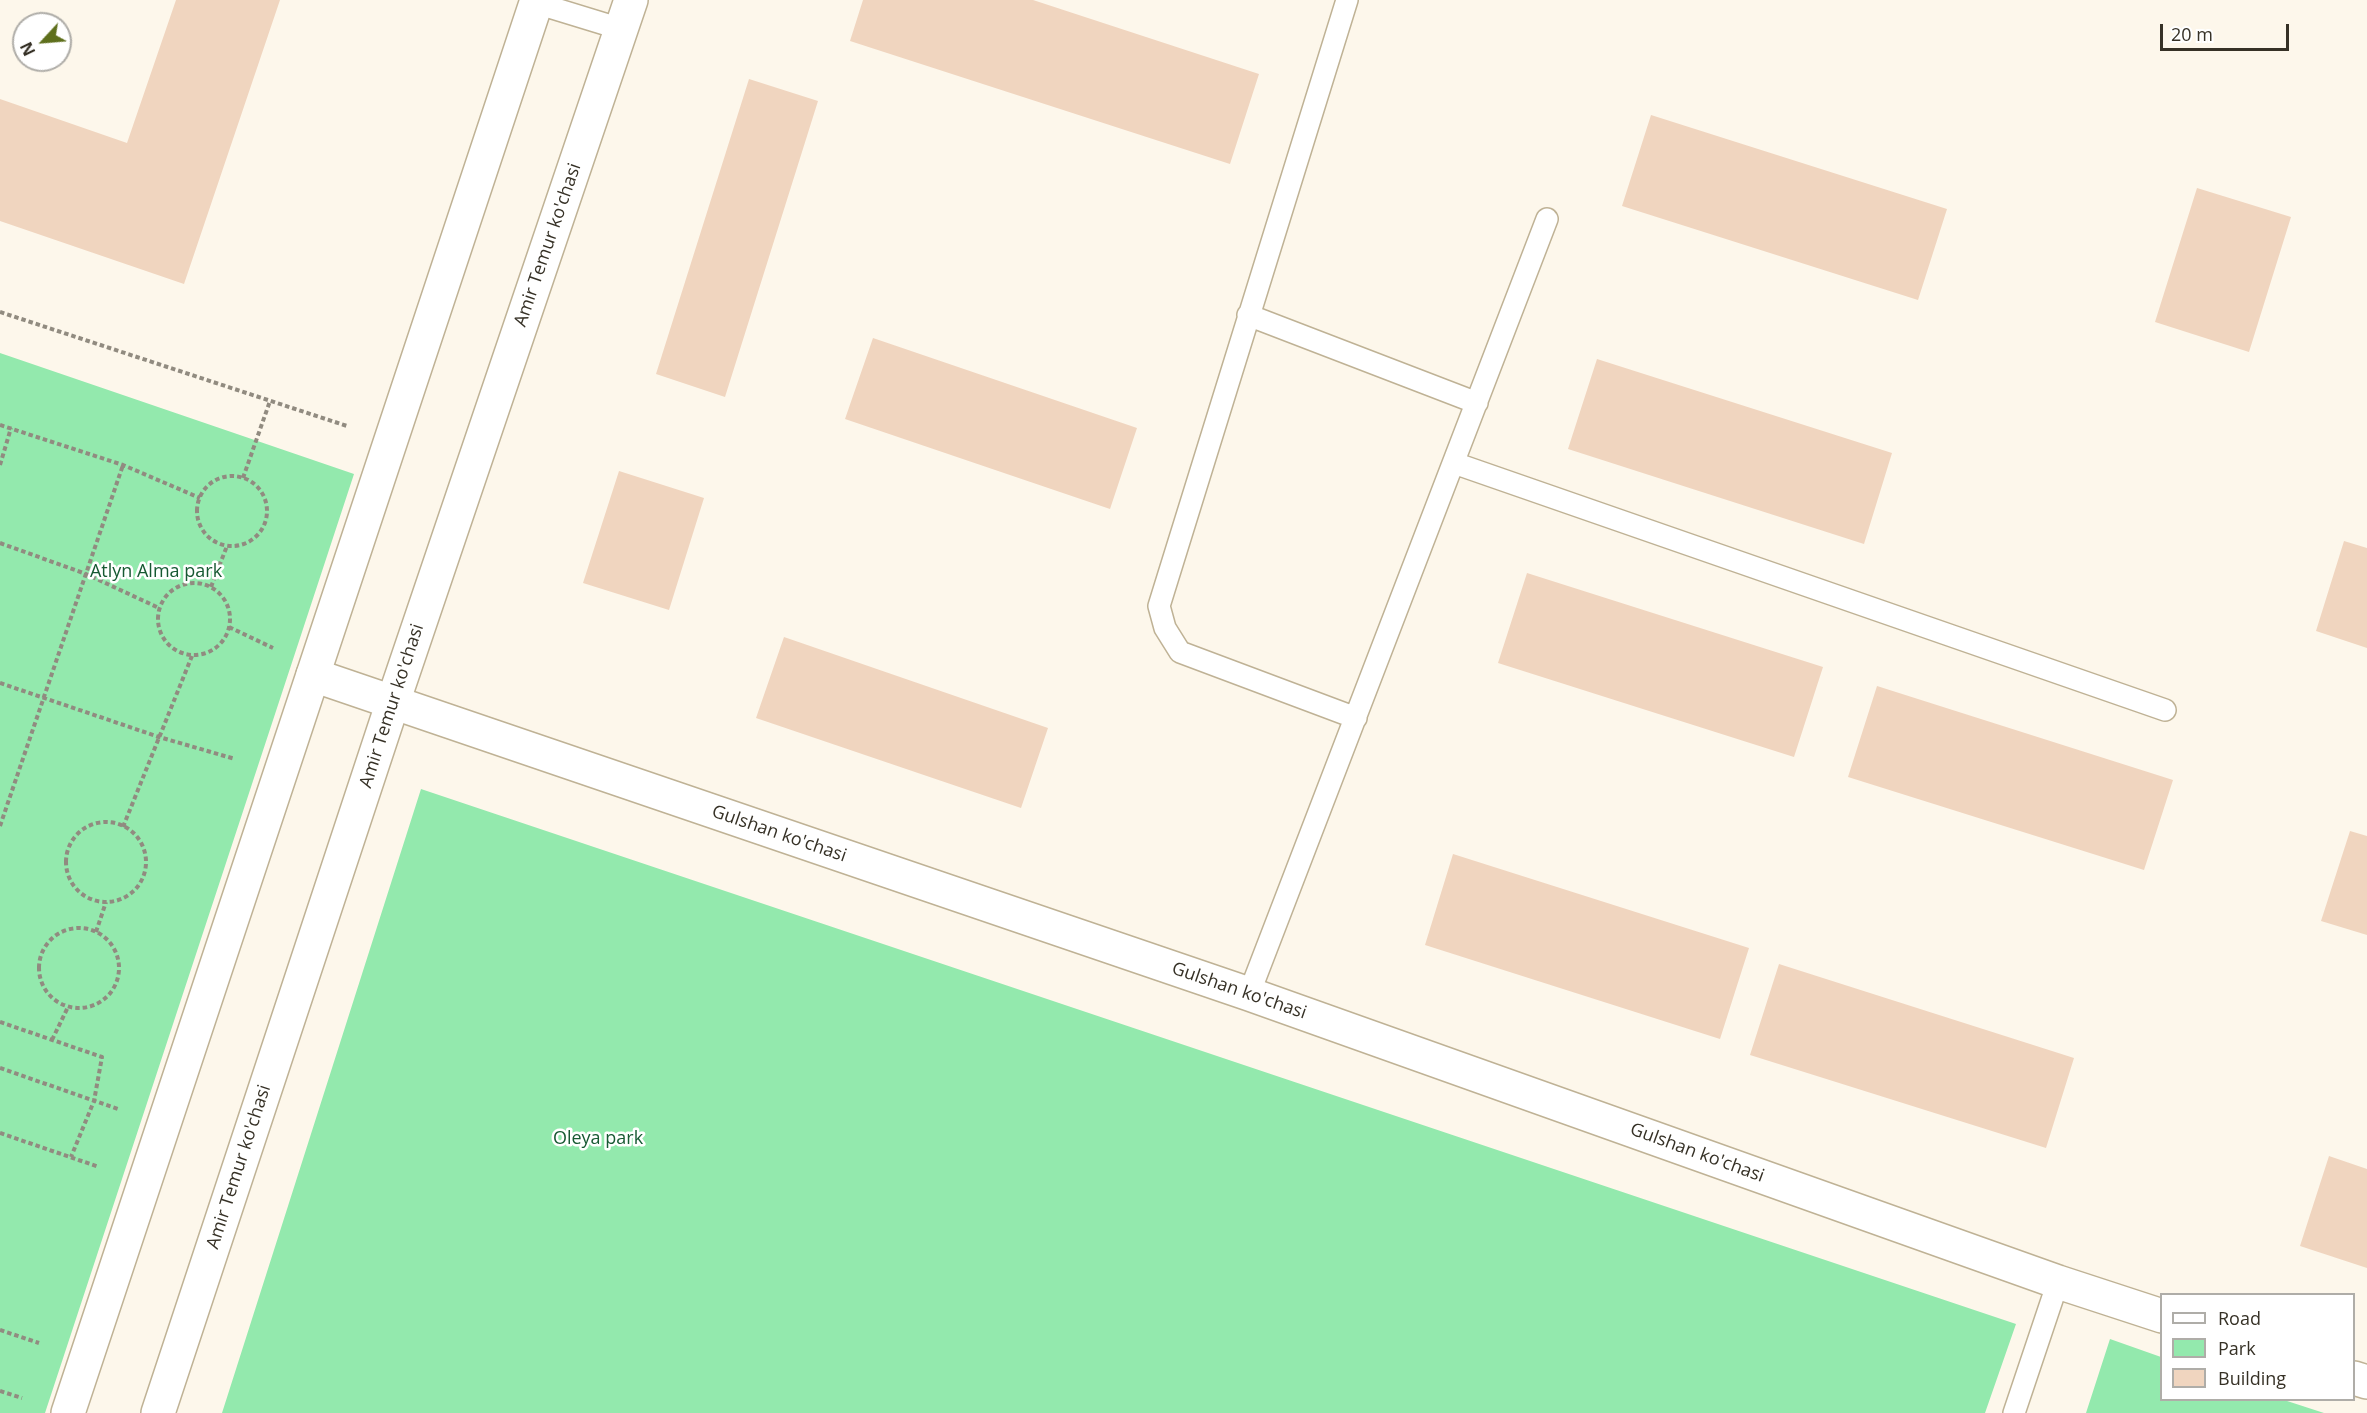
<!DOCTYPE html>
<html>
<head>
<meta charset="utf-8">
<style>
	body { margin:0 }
	#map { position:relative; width:2367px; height:1413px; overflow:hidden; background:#fdf7eb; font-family:"Open Sans",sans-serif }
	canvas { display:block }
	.legend { position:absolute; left:2160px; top:1293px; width:195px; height:108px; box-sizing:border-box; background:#fff; border:2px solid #afada8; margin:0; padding:8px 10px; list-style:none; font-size:18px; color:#363126 }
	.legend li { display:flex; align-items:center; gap:12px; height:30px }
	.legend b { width:30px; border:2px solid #afada8 }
	.north { position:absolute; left:12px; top:12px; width:60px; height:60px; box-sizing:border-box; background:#fff; border:2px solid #afada8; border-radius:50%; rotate:244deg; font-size:16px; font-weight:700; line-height:24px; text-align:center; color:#363126 }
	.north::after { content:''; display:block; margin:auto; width:21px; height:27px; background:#5e6f1c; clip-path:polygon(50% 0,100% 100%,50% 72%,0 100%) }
	.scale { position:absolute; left:2160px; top:24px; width:129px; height:27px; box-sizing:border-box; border:3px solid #363126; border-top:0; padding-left:8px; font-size:18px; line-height:21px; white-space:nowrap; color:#363126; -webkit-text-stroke:4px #fff; paint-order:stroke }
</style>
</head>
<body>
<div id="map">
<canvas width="2367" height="1413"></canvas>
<ul class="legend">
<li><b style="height:8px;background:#fff"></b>Road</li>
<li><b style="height:16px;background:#93e9ad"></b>Park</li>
<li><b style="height:16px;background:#f0d5bf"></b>Building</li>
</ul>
<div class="north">N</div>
<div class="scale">20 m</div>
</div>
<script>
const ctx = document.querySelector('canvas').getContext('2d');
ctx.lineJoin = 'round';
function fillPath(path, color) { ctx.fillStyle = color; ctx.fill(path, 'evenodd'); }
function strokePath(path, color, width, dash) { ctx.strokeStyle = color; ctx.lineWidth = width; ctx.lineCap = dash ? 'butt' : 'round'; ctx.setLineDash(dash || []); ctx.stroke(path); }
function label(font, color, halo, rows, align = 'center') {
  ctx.font = font + ' "Open Sans",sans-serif'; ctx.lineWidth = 5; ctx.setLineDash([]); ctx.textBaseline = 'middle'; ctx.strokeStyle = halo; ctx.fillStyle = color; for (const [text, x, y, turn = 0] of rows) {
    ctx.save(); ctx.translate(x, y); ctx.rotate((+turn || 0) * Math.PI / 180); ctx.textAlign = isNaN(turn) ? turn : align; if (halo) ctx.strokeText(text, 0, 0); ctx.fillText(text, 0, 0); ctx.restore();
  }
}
const green = new Path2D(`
	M0,353L354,474L45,1413H0Z
	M421,789L2016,1324L1985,1413H222Z
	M2110,1339L2161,1357L2162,1400H2284L2324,1413H2086Z`);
const building = new Path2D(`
	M176,0H280L184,284L0,221V99L127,143Z
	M863,0H1033L1259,74L1230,164L850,41Z
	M749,79L818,101L725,397L656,374Z
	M1651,115L1947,209L1918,300L1622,206Z
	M2197,188L2291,217L2249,352L2155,322Z
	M873,338L1137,428L1110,509L845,419Z
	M1597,359L1892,453L1864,544L1568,449Z
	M619,471L704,498L669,610L583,583Z
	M2344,541L2367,548V648L2316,631Z
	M1527,573L1823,667L1794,757L1498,663Z
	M784,637L1048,728L1021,808L756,718Z
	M1877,686L2173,780L2144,870L1848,777Z
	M2350,831L2367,836V935L2321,921Z
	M1453,854L1749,948L1720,1039L1425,945Z
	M1779,964L2074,1058L2046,1148L1750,1055Z
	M2329,1156L2367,1169V1268L2300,1246Z`);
const path = new Path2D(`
	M0,312L347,426
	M0,425L123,465L200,498
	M0,465L11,428
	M197 511a35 35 0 1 1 70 0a35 35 0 1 1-70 0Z
	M243,478L270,401
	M0,543L86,574L159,608
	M158 619a36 36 0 1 1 72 0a36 36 0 1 1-72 0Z
	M211,587L227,546
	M229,627L273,648
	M0,683L159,737L235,759
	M66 862a40 40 0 1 1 80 0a40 40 0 1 1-80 0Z
	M0,826L123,465
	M123,827L192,656
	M39 968a40 40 0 1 1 80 0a40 40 0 1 1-80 0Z
	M96,932L106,902
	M0,1022L102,1057L94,1101L71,1157
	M52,1040L68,1007
	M0,1068L118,1109
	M0,1133L99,1167
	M0,1330L39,1343
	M0,1391L22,1398`);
const service = new Path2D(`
	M1347,0L1159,606L1165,628L1180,652L1356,718
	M536,3L621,29
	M1248,315L1477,403
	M1454,463L2165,710
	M1249,994L1547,219
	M2014,1413L2058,1282`);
const minor = new Path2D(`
	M313,675L1249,994L2058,1282L2162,1316
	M2354,1378L2367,1382`);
const secondary = new Path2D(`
	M68,1413L537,0
	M158,1413L393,702L631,0`);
const streetNames = [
	["Amir Temur ko'chasi",548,245,-71],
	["Amir Temur ko'chasi",392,706,-72],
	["Gulshan ko'chasi",779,834,19],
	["Gulshan ko'chasi",1239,991,19],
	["Gulshan ko'chasi",1697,1153,20],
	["Amir Temur ko'chasi",239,1167,-72]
];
const parkNames = [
	["Atlyn Alma park",156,572],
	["Oleya park",598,1139]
];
fillPath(green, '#93e9ad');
fillPath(building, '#f0d5bf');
strokePath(service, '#bfb295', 24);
strokePath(minor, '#bfb295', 36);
strokePath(secondary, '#bfb295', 36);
strokePath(path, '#918b80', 4, [4.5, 3]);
strokePath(service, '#fff', 21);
strokePath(minor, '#fff', 33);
strokePath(secondary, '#fff', 33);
label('18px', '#363126', '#fff', streetNames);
label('18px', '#165932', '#fff', parkNames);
</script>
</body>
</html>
